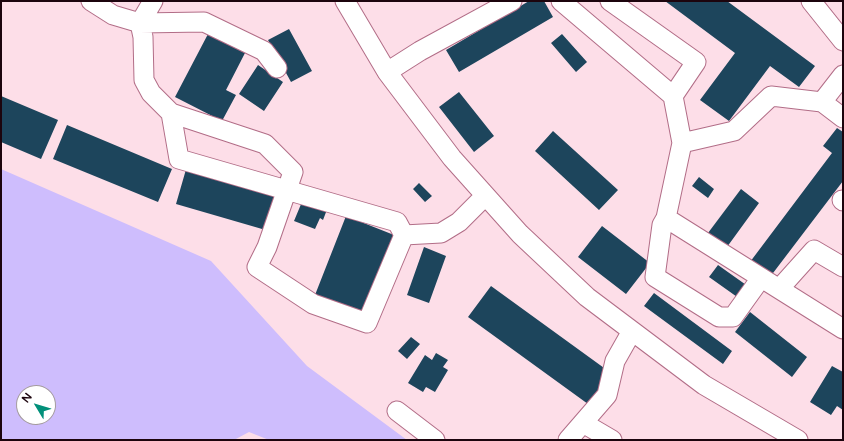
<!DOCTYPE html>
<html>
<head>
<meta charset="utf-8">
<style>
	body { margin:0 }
	#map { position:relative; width:844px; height:441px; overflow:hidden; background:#fddee8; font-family:"Varela Round",sans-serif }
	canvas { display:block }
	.frame { position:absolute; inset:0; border:2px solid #1c040d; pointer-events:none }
	.north { position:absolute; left:16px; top:385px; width:40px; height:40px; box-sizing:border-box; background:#fff; border:1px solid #a49b9e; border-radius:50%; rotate:308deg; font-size:11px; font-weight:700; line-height:16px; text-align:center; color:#1c040d }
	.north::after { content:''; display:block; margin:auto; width:14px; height:18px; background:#01907a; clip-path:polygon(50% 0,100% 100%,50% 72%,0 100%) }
</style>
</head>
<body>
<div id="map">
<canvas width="844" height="441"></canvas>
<div class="frame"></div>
<div class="north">N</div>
</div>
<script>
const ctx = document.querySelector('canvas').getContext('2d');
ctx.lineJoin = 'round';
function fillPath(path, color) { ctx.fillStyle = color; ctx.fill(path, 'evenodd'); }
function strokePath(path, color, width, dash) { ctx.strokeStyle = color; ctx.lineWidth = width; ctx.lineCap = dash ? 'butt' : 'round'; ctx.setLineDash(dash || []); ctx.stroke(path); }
const water = new Path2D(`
	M1,169L211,261L307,366L407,440H269L249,432L234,440H1ZM24,393H48V417H24Z`);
const building = new Path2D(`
	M529,1H544L553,17L459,72L446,50Z
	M665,1H727L815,66L799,87L770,66L729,121L700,100L735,53Z
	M289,29L312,71L291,82L268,40Z
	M208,34L245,53L226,90L236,95L222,121L175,97Z
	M562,34L587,62L576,72L551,43Z
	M258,65L283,82L264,111L239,94Z
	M459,92L494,136L474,152L439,107Z
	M1,96L58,120L41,159L1,142Z
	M67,125L172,169L158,202L53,159Z
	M837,128L843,132V181L770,277L750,262L832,153L823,146Z
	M553,131L618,190L599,210L535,151Z
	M187,166L280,193L269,231L176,204Z
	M699,177L714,189L708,198L692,186Z
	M419,183L432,196L425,202L413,189Z
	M741,189L759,203L727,247L708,233Z
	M304,197L328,207L323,220L320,218L315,229L294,221Z
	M346,216L394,235L363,314L315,295Z
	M602,226L650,263L626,294L578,257Z
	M424,247L446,256L429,303L407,295Z
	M718,265L749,287L740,299L709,277Z
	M491,286L611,373L588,404L468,317Z
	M654,293L732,351L723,364L644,306Z
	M750,312L807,357L792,377L735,332Z
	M411,337L420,344L407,359L398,351Z
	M436,353L448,360L443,367L448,370L435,392L426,387L423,392L408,383L425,355L432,360Z
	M832,366L843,372V410L837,406L831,415L810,402Z`);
const minor = new Path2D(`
	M91,1L113,15L140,23L143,37L144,80L151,93L171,113L265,144L293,172L267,247L257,267L313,304L367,323L404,235L441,233L459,222L485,196
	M345,1L387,72L452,158L520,234L587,297L704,385L798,440
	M561,1L673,96L682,143L666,218L662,225L655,277L719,317H733L761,278
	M610,1L696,62L673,96
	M811,1L843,41
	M140,23L204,22L264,51L277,68
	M140,23L153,1
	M387,72L420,51L512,1
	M822,102L843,75
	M171,113L179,159L397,222L404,235
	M682,143L734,131L771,96L822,102L843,118
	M842,200L843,201
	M666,218L843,329
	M779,289L814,250L843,267
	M397,411L435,440
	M583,423L612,440
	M568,440L607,395L615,361L632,331`);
fillPath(water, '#cebdfd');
fillPath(building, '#1d455c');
strokePath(minor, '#b26d87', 21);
strokePath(minor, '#fff', 19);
</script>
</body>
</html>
